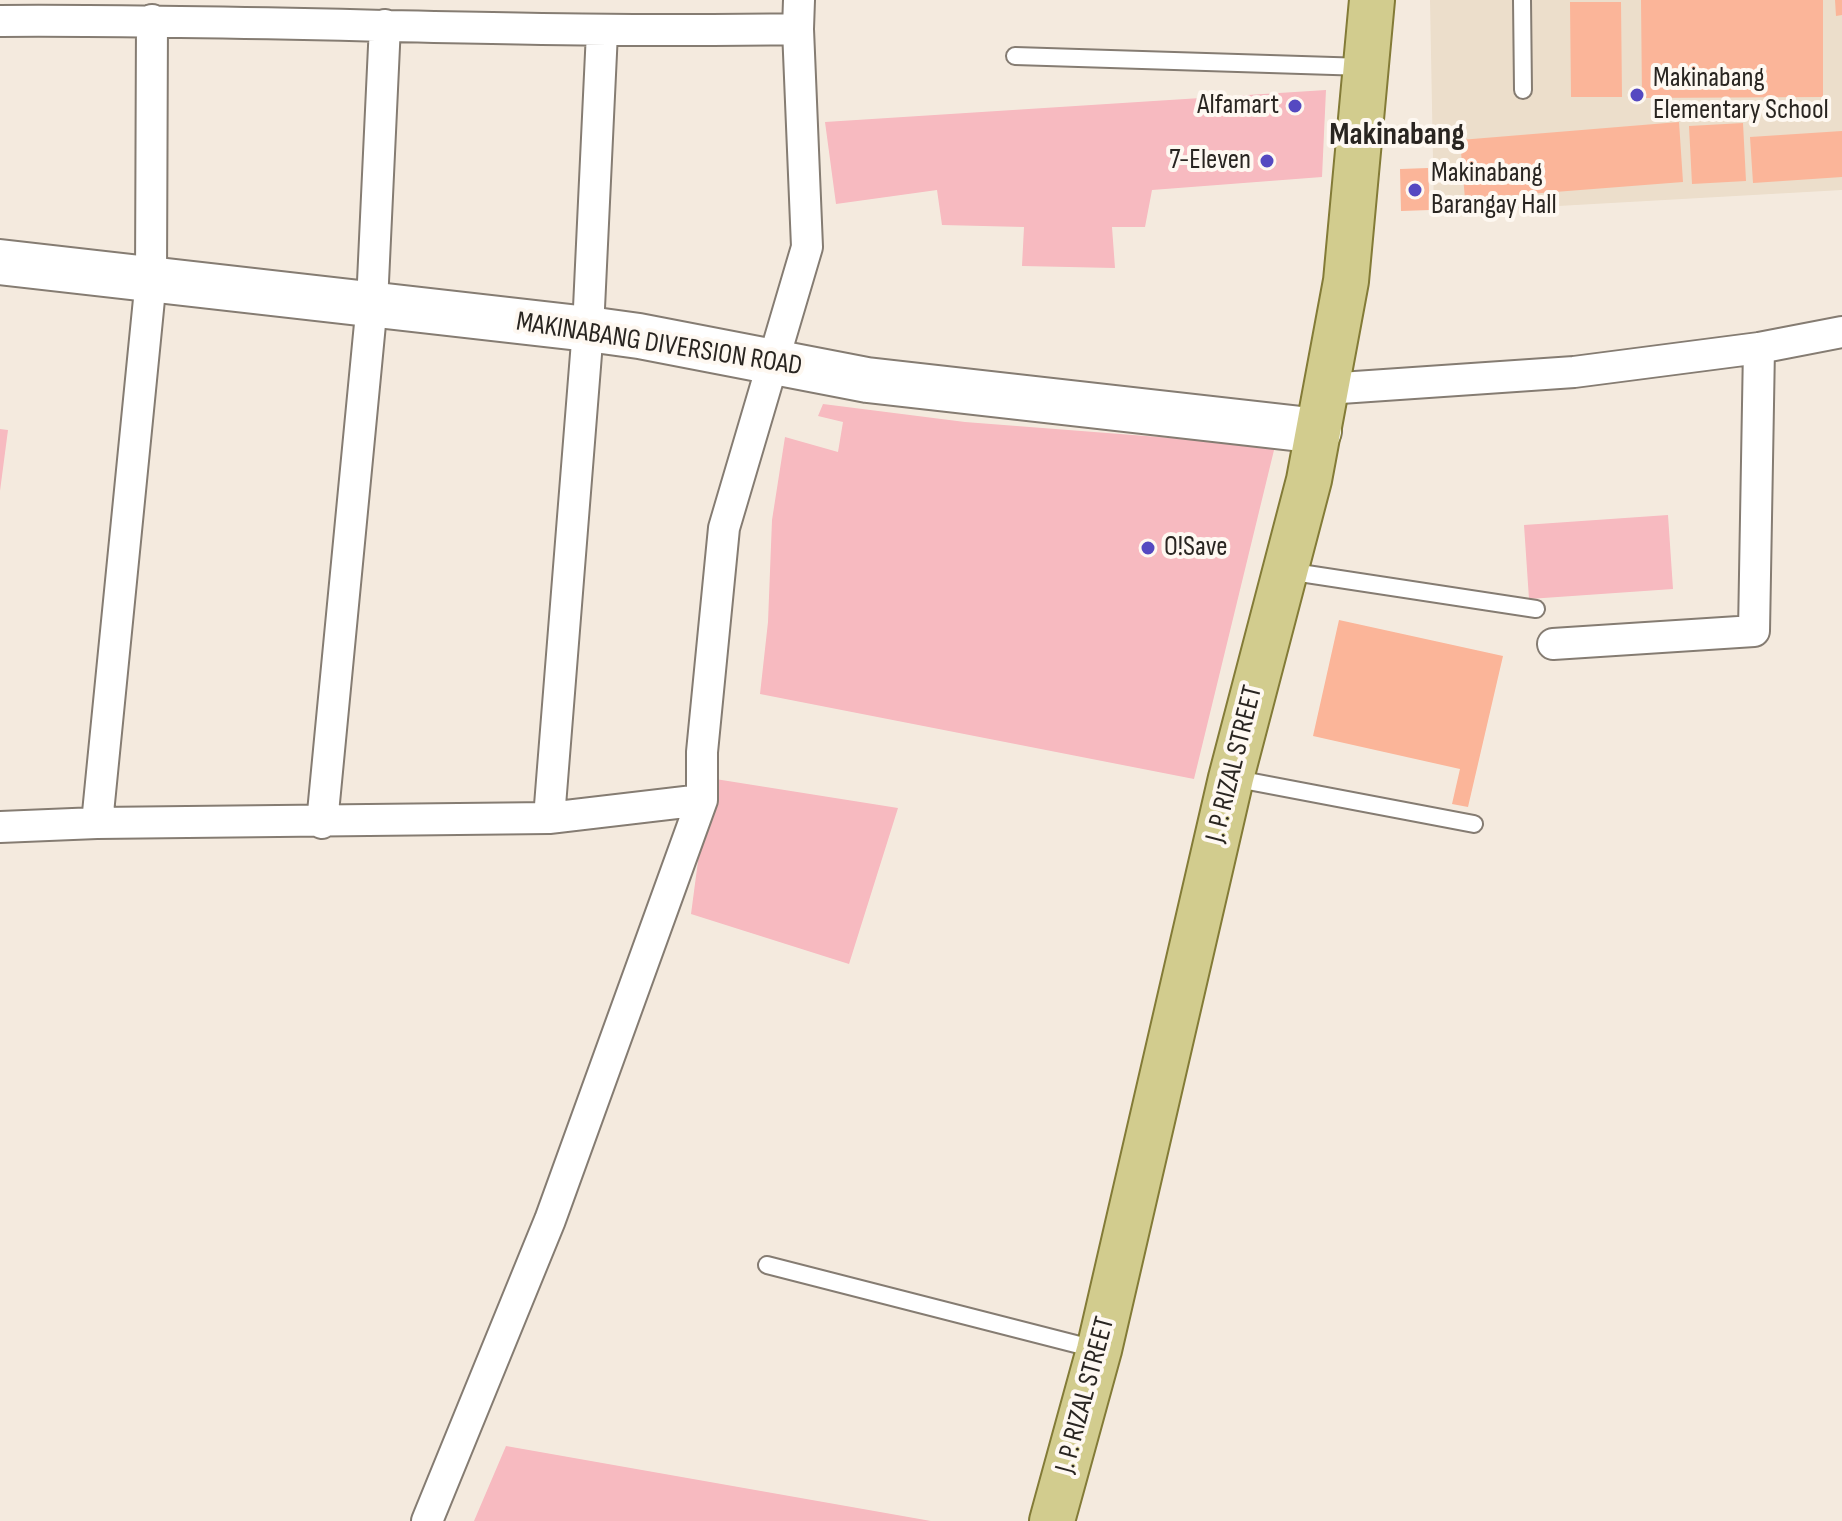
<!DOCTYPE html>
<html>
<head>
<meta charset="utf-8">
<style>
	body { margin:0 }
	canvas { display:block; background:#f4eade }
</style>
</head>
<body>
<canvas width="1842" height="1521"></canvas>
<script>
const ctx = document.querySelector('canvas').getContext('2d');
ctx.lineJoin = 'round';
function fillPath(path, color) { ctx.fillStyle = color; ctx.fill(path, 'evenodd'); }
function strokePath(path, color, width, dash) { ctx.strokeStyle = color; ctx.lineWidth = width; ctx.lineCap = dash ? 'butt' : 'round'; ctx.setLineDash(dash || []); ctx.stroke(path); }
function label(font, color, halo, rows, align = 'center') {
  ctx.font = font + ' "Sofia Sans Condensed",sans-serif'; ctx.lineWidth = 8; ctx.setLineDash([]); ctx.textBaseline = 'middle'; ctx.strokeStyle = halo; ctx.fillStyle = color; for (const [text, x, y, turn = 0] of rows) {
    ctx.save(); ctx.translate(x, y); ctx.rotate((+turn || 0) * Math.PI / 180); ctx.textAlign = isNaN(turn) ? turn : align; if (halo) ctx.strokeText(text, 0, 0); ctx.fillText(text, 0, 0); ctx.restore();
  }
}
const built = new Path2D(`
	M1430,0H1842V190L1434,213Z`);
const green = new Path2D(`
	M1326,90L1322,177L1152,190L1145,227H1112L1115,268L1022,266L1024,227L942,225L937,190L836,204L825,122Z
	M823,404L965,422L1275,446L1194,779L760,694L768,622L772,520L785,437L838,452L843,422L818,416Z
	M0,429L8,430L0,491Z
	M1668,515L1673,589L1529,599L1524,525Z
	M709,778L898,808L849,964L691,914Z
	M506,1446L931,1521H474Z`);
const building = new Path2D(`
	M1641,0H1823V97L1642,98Z
	M1835,0H1842V15L1836,16Z
	M1570,2H1621L1622,97H1571Z
	M1679,122L1683,182L1465,199L1460,140Z
	M1743,123L1746,181L1692,184L1689,126Z
	M1842,131V177L1753,183L1750,137Z
	M1428,168L1430,210L1401,211L1400,169Z
	M1339,620L1503,656L1468,807L1452,804L1460,769L1313,736Z`);
const lane = new Path2D(`
	M1522,0L1523,90
	M1015,56L1365,67
	M1287,571L1536,609
	M1232,778L1474,824
	M767,1265L1099,1350`);
const street = new Path2D(`
	M0,21C266,19 532,34 798,29
	M1326,389L1574,372L1759,348L1842,332
	M1553,644L1754,631L1759,348
	M549,818L588,329L602,32
	M97,823L151,279L152,20
	M322,823L372,303L385,25
	M0,827L97,823L549,818L702,800
	M427,1521L550,1220L702,800V752L724,528L807,247L798,29L799,0`);
const secondary = new Path2D(`
	M0,262L588,329L639,336L867,380L1319,431`);
const primary = new Path2D(`
	M1052,1521L1099,1350L1231,778L1309,480L1346,281L1372,0`);
const markers = [
	[1637,95,8,"#5549c1"],
	[1295,106,8,"#5549c1"],
	[1267,161,8,"#5549c1"],
	[1415,190,8,"#5549c1"],
	[1148,548,8,"#5549c1"]
];
const poiNames = [
	["Makinabang",1653,79],
	["Elementary School",1653,111],
	["Alfamart",1279,106,"right"],
	["7-Eleven",1251,161,"right"],
	["Makinabang",1431,174],
	["Barangay Hall",1431,206],
	["O!Save",1164,548]
];
const streetNames = [
	["MAKINABANG DIVERSION ROAD",659,345,9],
	["J. P. RIZAL STREET",1235,764,-76],
	["J. P. RIZAL STREET",1086,1395,-75]
];
const quarterNames = [
	["Makinabang",1397,136]
];
fillPath(built, '#ecdecb');
fillPath(green, '#f7bac0');
fillPath(building, '#fbb599');
strokePath(lane, '#857c72', 20);
strokePath(street, '#857c72', 34);
strokePath(secondary, '#857c72', 48);
strokePath(primary, '#837b37', 48);
strokePath(lane, '#fff', 16);
strokePath(street, '#fff', 30);
strokePath(secondary, '#fff', 44);
strokePath(primary, '#d2cc8e', 44);
for (const [x, y, r, color] of markers) { const dot = new Path2D(); dot.arc(x, y, r, 0, 2 * Math.PI); ctx.fillStyle = color; ctx.fill(dot); strokePath(dot, '#fef8f1', 3); }
label('28px', '#292521', '#fef8f1', poiNames, 'left');
label('28px', '#292521', '#fef8f1', streetNames);
label('bold 32px', '#292521', '#fef8f1', quarterNames);
</script>
</body>
</html>
